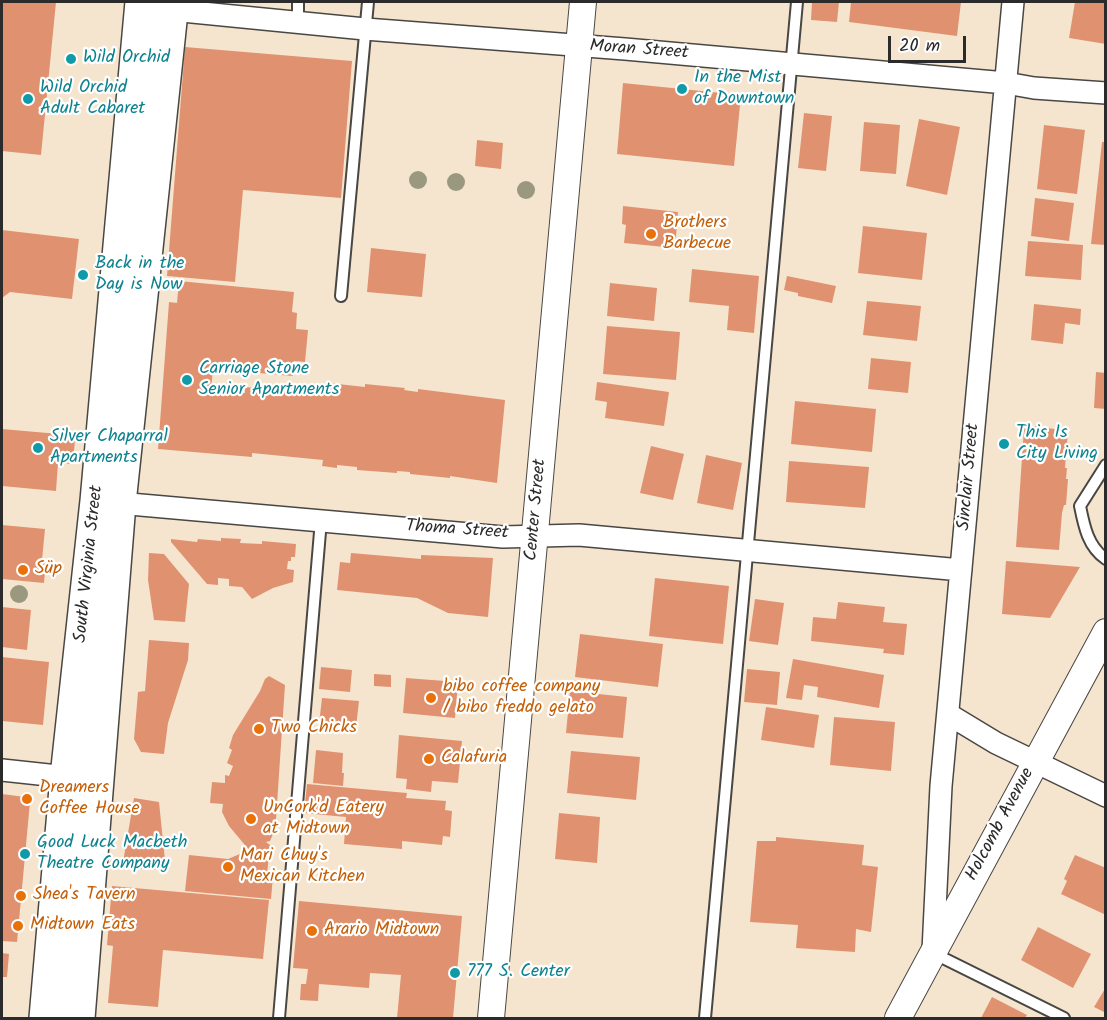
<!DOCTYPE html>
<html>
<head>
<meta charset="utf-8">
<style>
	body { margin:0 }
	#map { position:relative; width:1107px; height:1020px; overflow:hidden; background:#f6e5ce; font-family:Kalam,sans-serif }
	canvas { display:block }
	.frame { position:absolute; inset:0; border:3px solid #2b2b2b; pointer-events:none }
	.scale { position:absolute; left:888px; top:36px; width:78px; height:27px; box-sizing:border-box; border:3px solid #2b2b2b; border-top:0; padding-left:8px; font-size:18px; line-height:21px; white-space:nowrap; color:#2b2b2b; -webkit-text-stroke:4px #fff; paint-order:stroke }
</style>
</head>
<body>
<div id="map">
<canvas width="1107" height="1020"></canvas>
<div class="frame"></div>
<div class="scale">20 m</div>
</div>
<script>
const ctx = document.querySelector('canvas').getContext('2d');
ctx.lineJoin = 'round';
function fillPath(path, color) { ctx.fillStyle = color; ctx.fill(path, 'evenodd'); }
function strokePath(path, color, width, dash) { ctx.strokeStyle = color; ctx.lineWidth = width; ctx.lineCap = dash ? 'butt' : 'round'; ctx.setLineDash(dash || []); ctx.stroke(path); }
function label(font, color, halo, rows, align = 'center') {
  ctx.font = font + ' Kalam,sans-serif'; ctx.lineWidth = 4.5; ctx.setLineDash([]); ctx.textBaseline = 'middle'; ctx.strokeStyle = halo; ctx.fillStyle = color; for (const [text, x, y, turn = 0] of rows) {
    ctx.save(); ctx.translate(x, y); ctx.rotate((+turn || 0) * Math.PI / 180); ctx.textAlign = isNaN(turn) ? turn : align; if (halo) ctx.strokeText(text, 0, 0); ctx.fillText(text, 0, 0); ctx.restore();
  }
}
const building = new Path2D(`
	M2,2H56L41,155L2,151Z
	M812,2H839L837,22L811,20Z
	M851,2H961L957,36L849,22Z
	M1075,2H1106V44L1069,38Z
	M185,47L352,61L341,198L243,190L235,282L167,276Z
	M623,83L741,95L734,166L617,154Z
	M804,113L832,116L826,171L798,168Z
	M919,119L960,127L947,195L906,186Z
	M864,122L900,125L896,174L860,171Z
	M1044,125L1085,130L1077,194L1037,189Z
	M477,140L503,143L501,169L475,166Z
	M1102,142H1106V245L1091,244Z
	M1035,198L1074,203L1069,241L1031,236Z
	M623,206L678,212L675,248L624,243L626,225L622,224Z
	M863,226L927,233L922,280L858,273Z
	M2,230L79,239L72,299L10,292L2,298Z
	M1028,241L1083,245L1081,280L1025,276Z
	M371,248L426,254L422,297L367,292Z
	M692,269L759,276L754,333L727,330L729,306L689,302Z
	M787,276L836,286L832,303L798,296V293L784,290Z
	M179,281L294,292L292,312L297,313L296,329L308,330L305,362L294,361L293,376L213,369L211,390L245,393V387L287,391V387L328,391L329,383L365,387V384L405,388L404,390L418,392V389L505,400L497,483L450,476V478L410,474V472L397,471V473L357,470V467L337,465V468L322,466L323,460L252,453V457L158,449L169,302L177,303Z
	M610,283L657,288L654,321L607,316Z
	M867,301L921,306L917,341L863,335Z
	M1034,304L1081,309L1080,325L1065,323L1063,344L1031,340Z
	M607,326L680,332L676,380L603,374Z
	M871,358L911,362L908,393L868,389Z
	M1096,372L1106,373V409L1094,408Z
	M597,382L669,392L664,426L605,418L607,402L595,400Z
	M795,401L876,409L872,452L791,444Z
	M1034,426L1068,431L1065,468H1067L1066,479H1068L1066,505H1064L1062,513L1059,550L1016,547L1024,428L1034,429Z
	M2,429L59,434V437L75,439L73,464L58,463L56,491L2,486Z
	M651,446L684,454L673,500L640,493Z
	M706,455L742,463L733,510L697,503Z
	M789,461L869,467L865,508L786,502Z
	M2,525L45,529L42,560L46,561L44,583L2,579Z
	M221,538L241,539L240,543L262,544V541L296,544L295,557H291V561H288L287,569L294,570L293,582L273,588L252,599L242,587L229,586V579L218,578V585L207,584L171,542V539L197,542L198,539L221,541Z
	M149,553L164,554L189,584L185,622L154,620L148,580Z
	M351,553L421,559V555L493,558L488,617L448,613L417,598L337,590L340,562L350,563Z
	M1006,561L1080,567L1050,618L1002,614Z
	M655,578L729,586L723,644L649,636Z
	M755,599L784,603L778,645L749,641Z
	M838,602L885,607L883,622L907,624L904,655L883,653L884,649L811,641L813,617L836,619Z
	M2,607L31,610L27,650L2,647Z
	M580,634L663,644L658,687L575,677Z
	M149,640L189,643L188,660L168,723L164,754L141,752L134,739L138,692L145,691Z
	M2,657L49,662L43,725L2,721Z
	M793,659L884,675L879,708L817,697L818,687L804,685L802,700L786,698Z
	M321,667L352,670L350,692L319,689Z
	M747,669L780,672L777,705L744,702Z
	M374,674L391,675V687L374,686Z
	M269,676L285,685L275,834H273L270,841L266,842L270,845L267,875L273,876L271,899L185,891L189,855L228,859L249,850L229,826L222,812L223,804L210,803L212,782L225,783V775L229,776L233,766L227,763L232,750L229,748L233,735L260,691L265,679Z
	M406,678L458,682L455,718L403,713Z
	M570,691L627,697L623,738L566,733Z
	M322,698L359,701L356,727L319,724Z
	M766,707L819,715L814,748L761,740Z
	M834,717L895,722L891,771L830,765Z
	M399,735L462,741L458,783L432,781L431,792L406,789L407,779L396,778Z
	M316,750L343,753L342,773H344L343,786L313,783Z
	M571,751L640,757L636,800L567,793Z
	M307,784L407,793L406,798L446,801L445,810L452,811L450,837L443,836L442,845L402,841V849L344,844L346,817L304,813Z
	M2,794L25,797L30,802L17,942L2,941Z
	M134,798L159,802L166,870L122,868Z
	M559,813L600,817L597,863L555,859Z
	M776,837L864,845L862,865L878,867L871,932L856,929L855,952L796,948L798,925L750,922L757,841H776Z
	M1075,855L1106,868V915L1061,894L1067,881L1064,879Z
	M112,886L269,900L263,959L163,950L158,1007L108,1003L113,946L107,945Z
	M299,901L462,916L453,1018H397L401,975L370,973L369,988L319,984L318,1001L300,1000L301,984H306L308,969L293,968Z
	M1038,927L1091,954L1073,988L1021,960Z
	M2,953L9,954L7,977H2Z
	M1106,987V1013L1094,1007Z
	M992,997L1027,1015L1025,1018H981Z`);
const service = new Path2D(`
	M298,22V2
	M341,296L368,2
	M1106,465L1080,506C1084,526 1088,547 1106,559
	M933,953L1064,1018
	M279,1018L321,520
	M705,1018L797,2`);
const minor = new Path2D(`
	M172,10L365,29L625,49L1006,83L1034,88L1106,93
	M107,502L503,537L579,535L961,570
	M948,714L996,743L1106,796
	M2,770L67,777
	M933,951L941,786L1013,2`);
const tertiary = new Path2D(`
	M491,1018L583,2
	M898,1018L1106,632`);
const primary = new Path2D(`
	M46,1018L67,777L97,501L142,2
	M78,1018L119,503L172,2`);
const trees = [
	[418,180],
	[456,182],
	[526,190],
	[19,594]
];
const markers = [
	[71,59,6,"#0f9aa8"],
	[682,89,6,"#0f9aa8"],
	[28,99,6,"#0f9aa8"],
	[651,234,6,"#e8710a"],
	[83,275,6,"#0f9aa8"],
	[187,380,6,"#0f9aa8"],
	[1004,444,6,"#0f9aa8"],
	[38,448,6,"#0f9aa8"],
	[23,570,6,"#e8710a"],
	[431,698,6,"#e8710a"],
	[259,729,6,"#e8710a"],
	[429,759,6,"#e8710a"],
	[27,799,6,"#e8710a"],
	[251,819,6,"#e8710a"],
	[25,854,6,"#0f9aa8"],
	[228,867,6,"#e8710a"],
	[21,896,6,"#e8710a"],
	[18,926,6,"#e8710a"],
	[312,931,6,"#e8710a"],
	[455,973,6,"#0f9aa8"]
];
const streetNames = [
	["Moran Street",639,51,4],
	["Sinclair Street",970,477,-85],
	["Center Street",537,510,-85],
	["Thoma Street",457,531,4],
	["South Virginia Street",90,564,-84],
	["Holcomb Avenue",1001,825,-62]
];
const cultureNames = [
	["Wild Orchid",83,59],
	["In the Mist",694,79],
	["of Downtown",694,100],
	["Wild Orchid",40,89],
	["Adult Cabaret",40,110],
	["Back in the",95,265],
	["Day is Now",95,286],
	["Carriage Stone",199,370],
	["Senior Apartments",199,391],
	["This Is",1016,434],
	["City Living",1016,455],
	["Silver Chaparral",50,438],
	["Apartments",50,459],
	["Good Luck Macbeth",37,844],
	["Theatre Company",37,865],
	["777 S. Center",467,973]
];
const foodNames = [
	["Brothers",663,224],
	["Barbecue",663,245],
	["Süp",35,570],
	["bibo coffee company",443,688],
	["/ bibo freddo gelato",443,709],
	["Two Chicks",271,729],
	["Calafuria",441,759],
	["Dreamers",39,789],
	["Coffee House",39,810],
	["UnCork'd Eatery",263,809],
	["at Midtown",263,830],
	["Mari Chuy's",240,857],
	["Mexican Kitchen",240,878],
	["Shea's Tavern",33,896],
	["Midtown Eats",30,926],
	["Arario Midtown",324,931]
];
fillPath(building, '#e09270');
strokePath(service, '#494743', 14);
strokePath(minor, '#494743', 24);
strokePath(tertiary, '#494743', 28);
strokePath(primary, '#494743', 36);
strokePath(service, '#fff', 10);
strokePath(minor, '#fff', 21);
strokePath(tertiary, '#fff', 26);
strokePath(primary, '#fff', 33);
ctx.fillStyle = '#9a9980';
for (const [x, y] of trees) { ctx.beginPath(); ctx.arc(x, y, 9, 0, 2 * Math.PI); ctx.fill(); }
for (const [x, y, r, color] of markers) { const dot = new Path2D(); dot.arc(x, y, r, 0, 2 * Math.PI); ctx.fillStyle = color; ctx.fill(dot); strokePath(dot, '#fff', 2); }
label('18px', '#2b2b2b', '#fff', streetNames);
label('18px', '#0d838f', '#fff', cultureNames, 'left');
label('18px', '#c56008', '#fff', foodNames, 'left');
</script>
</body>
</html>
